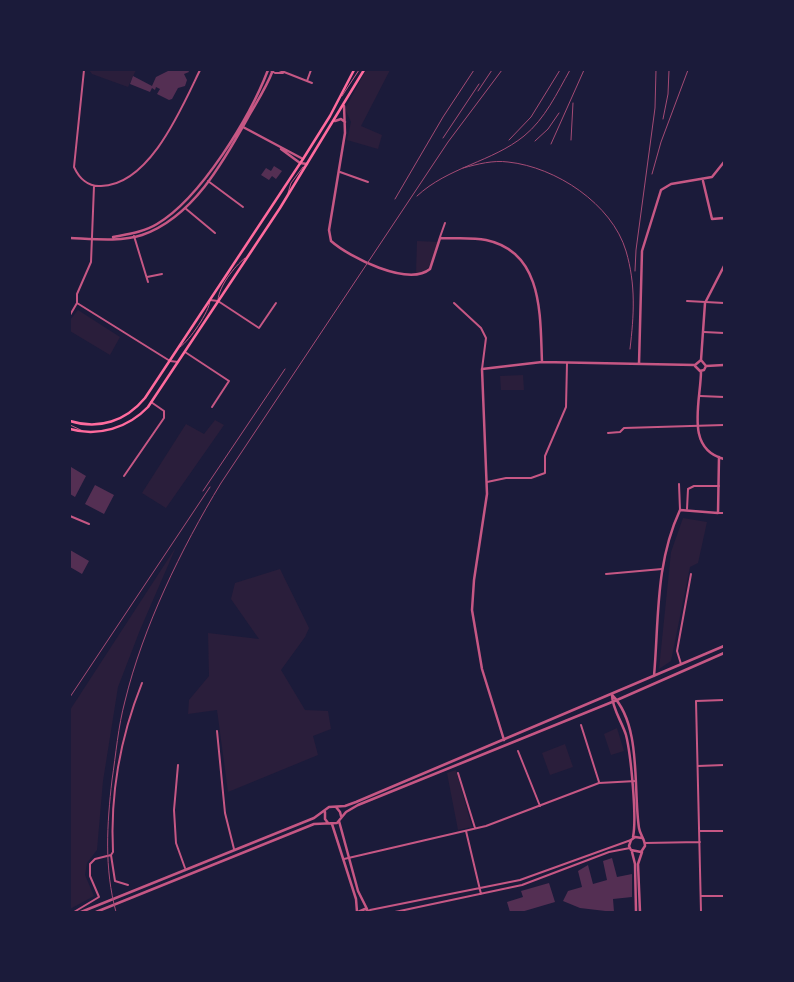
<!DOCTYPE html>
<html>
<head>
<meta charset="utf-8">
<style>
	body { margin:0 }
	#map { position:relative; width:794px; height:982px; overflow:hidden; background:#1b1b3a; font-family:"Alegreya Sans",sans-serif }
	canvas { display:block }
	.frame { position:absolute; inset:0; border:71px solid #1b1b3a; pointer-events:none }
</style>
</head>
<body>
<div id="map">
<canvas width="794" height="982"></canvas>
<div class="frame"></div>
</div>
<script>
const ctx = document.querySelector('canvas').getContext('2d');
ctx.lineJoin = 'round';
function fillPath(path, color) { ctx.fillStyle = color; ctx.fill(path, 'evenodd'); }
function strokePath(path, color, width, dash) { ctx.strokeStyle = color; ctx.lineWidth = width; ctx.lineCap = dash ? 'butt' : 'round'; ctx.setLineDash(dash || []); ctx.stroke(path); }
const green = new Path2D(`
	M89,70H136L128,87L92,74Z
	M366,70H390L361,126L382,135L378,149L347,140L351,122L345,109Z
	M417,241L439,242L432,266L428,271L416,273Z
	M78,310L120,337L110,355L70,331V320Z
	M523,375L524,390H501L500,376Z
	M215,420L224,425L166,508L142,493L186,424L204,434Z
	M683,518L707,522L698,563L690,567L671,661L659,669L671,552Z
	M176,547L140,630L118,687L103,781L97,850L87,863L85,875L94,896L70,909V710Z
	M280,569L309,628L305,637L281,670L305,710L328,711L331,729L313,736L318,755L228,792L217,710L188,714L189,700L209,676L208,633L259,639L231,599L235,583Z
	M617,728L624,751L611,755L604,734Z
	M565,744L573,767L550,775L542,753Z
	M456,770L472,827L458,830L447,773Z`);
const building = new Path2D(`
	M170,70H188L189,72L184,74L187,80L185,86L178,88L172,99L169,100L157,94L160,89L156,87L155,90L152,88L150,92L130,84L133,76L152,86L156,77Z
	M274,166L282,171L276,179L272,176L269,180L261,175L266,168L271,171Z
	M71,467L86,476L75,497L70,494Z
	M95,485L114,495L104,514L85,504Z
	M70,550L89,561L82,574L70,567Z
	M612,858L617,877L632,874V897L613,899L614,912L580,908L563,901L568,891L582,887L578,871L588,865L593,884L607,880L603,861Z
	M549,883L555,902L521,912H510L507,902L523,897L521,891Z`);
const service = new Path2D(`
	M342,96L359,70
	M288,193L291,183L303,167
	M218,300C219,286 234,267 245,258
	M180,347C190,340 209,312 210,301
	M70,425L83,431`);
const minor = new Path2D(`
	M84,70L74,167C79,178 88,187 101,186C150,185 182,107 200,70
	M270,70L275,73H283
	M279,70L312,83
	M307,81L311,70
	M340,172L368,182
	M208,181L243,207
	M185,208L215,233
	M134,236L148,282
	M440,237L445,223
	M147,277L162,274
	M210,300L218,301L259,328L276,303
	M687,301L724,303
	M77,303L170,361L178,362
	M454,303L481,328L486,338L482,369
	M70,315L77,303V294L91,262L94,186
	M704,332L724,333
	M185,352L229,381L212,407
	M700,396L724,397
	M608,433L620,432L624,428L724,425
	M124,476L164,418V411L151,402
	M487,482L506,478H531L545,473V456L566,407L567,363
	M679,484L680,510
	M687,509L688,489L694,486H719
	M718,513H724
	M70,516L89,524
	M606,574L662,569
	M681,664L677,651L691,574
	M581,725L599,782
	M217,731L225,813L234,849
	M518,751L540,806
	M178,765L174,810L176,843L185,868
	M698,766L724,765
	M458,773L475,828
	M466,831L481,894
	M699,831H724
	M645,843L700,842
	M111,855L115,881L128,885
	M344,859L486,826L599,783L636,781
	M701,896H724
	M370,910L520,880L631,840
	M74,912L99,897L90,876V864L95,859L111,855L113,852C110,793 120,738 142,683
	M395,912L522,885L609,852L630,848
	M701,912L696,701L724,700`);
const tertiary = new Path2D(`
	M344,106L345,133L329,230L331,241C349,257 408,287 430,269L440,238C455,239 471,237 486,240C544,252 540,317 542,362
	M335,121L341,119L345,122
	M243,127L303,159
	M281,149L300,163L307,164
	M703,181L712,219L724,218
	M113,237C128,234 144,232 157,224C201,198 250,117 268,70
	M70,238C93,239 121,242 142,235C194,217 225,159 250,114C258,100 267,86 273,70
	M701,360L705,303L724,266
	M639,364L642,251L661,190L671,184L712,177L724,162
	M695,365L701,360L706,366
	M695,366L700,371L704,370L706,366
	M706,366L724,365
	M701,371C701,401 684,449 724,459
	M654,676C659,620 655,564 680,510L718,513L719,457
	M612,695C642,725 633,789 639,828C640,835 645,839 645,846L641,852L631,850L629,846L631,840L635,837L642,838
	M612,695C612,708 622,722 626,735C631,755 637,818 633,837
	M504,740L482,669L472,610L474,580L487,494L482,369L542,362L695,365
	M336,807L340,812L341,816
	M325,812V819L328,823
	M339,821L358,891L367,909
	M332,824L356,899L357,912
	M632,852L635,864L636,912
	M81,912L314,818L329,807L345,806L356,802L724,646
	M96,912L314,824L337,823L346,812L358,805L617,700L724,653
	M358,912L365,909L371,912
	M640,912L638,864L642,852`);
const secondary = new Path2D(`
	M70,421C99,430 126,421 145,398L303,159L330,116L354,70
	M70,429C98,437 128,428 148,407L280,208L364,70`);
const rail = new Path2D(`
	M478,91L492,70
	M663,119L668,94L669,70
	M443,138L479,84
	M509,140L531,117L560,70
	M571,140L573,103
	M535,141L548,129L559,113
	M551,144L584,70
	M463,168C478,164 493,160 508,162C556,167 612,204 626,251C636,285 634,315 630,349
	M652,174L661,142L688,70
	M417,196C448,167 492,162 524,136C545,119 557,93 570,70
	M395,199L443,117L474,70
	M635,271L636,250L655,108L656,70
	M203,491L285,369
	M70,697L210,487
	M116,912C104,868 107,824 112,780C116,754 118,727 125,701C143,627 181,549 221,483L448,142L502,70`);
fillPath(green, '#2a1e3b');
fillPath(building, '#542f53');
strokePath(service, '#c65784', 1);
strokePath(minor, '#c65784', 2);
strokePath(tertiary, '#c65784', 2.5);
strokePath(secondary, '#ff6b9d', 2.5);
strokePath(rail, '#a44b75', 1);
</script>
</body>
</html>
